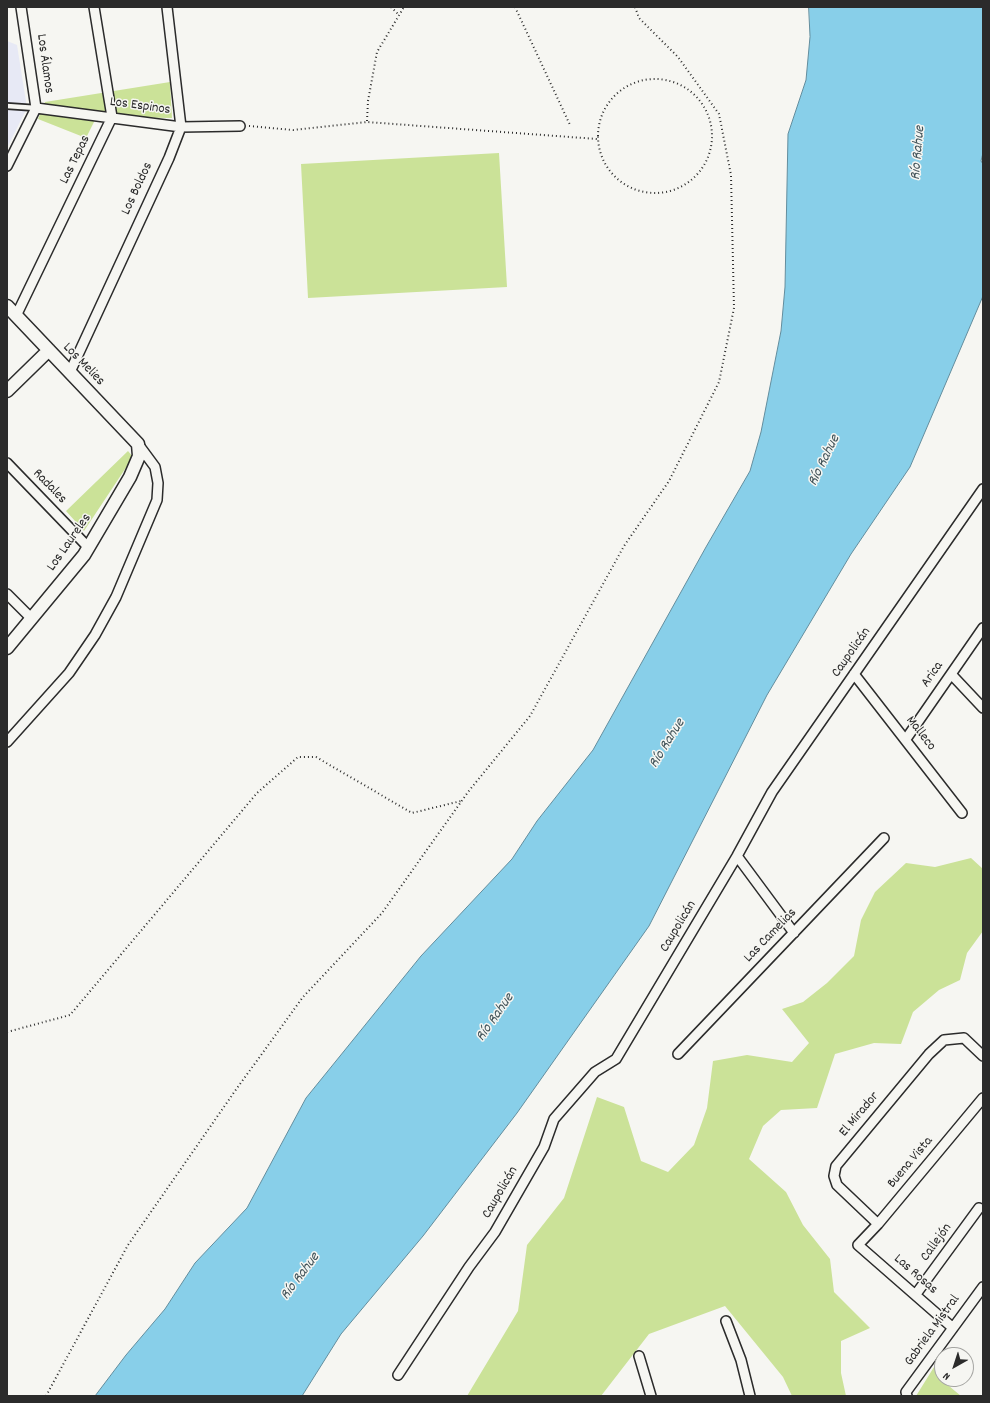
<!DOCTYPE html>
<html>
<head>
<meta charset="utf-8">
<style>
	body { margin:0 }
	#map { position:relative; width:990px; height:1403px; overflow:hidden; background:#f6f6f2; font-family:Dekko,sans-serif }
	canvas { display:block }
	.frame { position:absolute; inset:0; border:8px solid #2b2b2b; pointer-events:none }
	.north { position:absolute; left:934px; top:1347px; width:40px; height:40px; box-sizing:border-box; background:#f6f6f2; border:1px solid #a5a5a2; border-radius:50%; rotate:219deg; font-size:11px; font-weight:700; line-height:16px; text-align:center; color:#2b2b2b }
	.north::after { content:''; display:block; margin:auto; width:14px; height:18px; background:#2b2b2b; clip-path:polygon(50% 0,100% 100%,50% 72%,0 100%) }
</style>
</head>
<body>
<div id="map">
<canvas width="990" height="1403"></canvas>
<div class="frame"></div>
<div class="north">N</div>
</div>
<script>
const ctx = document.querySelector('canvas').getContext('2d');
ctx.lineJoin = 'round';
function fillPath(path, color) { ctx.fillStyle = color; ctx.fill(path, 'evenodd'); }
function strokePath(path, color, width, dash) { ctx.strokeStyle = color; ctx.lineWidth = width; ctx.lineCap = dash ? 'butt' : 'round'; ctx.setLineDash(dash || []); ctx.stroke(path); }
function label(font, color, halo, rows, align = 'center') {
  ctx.font = font + ' Dekko,sans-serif'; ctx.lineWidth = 3; ctx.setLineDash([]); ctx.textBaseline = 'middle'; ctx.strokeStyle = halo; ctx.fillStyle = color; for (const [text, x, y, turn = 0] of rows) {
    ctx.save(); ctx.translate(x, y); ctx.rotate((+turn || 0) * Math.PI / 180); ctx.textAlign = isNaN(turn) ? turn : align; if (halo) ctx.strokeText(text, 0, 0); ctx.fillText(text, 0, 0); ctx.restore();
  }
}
const built = new Path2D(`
	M7,41L17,45L27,108L7,148Z`);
const green = new Path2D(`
	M170,82L172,118L112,117L95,120L86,138L38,119L45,102Z
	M499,153L507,287L308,298L301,164Z
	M128,451L133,457L84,531L66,511Z
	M971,858L983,869V931L967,953L960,980L939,990L913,1012L901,1044L874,1043L835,1054L817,1108L781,1110L763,1126L749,1159L786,1192L803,1225L830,1259L834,1292L870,1328L841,1341V1373L846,1396H792L783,1377L725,1306L649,1334L601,1396H467L518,1311L527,1245L564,1198L597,1097L624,1107L641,1161L668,1172L694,1145L707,1108L713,1061L747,1055L792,1062L809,1043L782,1009L803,1002L827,983L854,956L861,920L875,892L906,863L935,867Z
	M939,1359L942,1361V1379H956L949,1386L961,1396H916Z`);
const water = new Path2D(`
	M809,7H983V153L981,161L983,164V296L910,467L851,554L767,695L649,926L517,1113L423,1236L341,1334L302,1396H95L126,1355L165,1309L195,1263L247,1208L306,1098L421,956L512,859L537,821L593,750L706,547L750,471L761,432L781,331L785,287L788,134L806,80L810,37Z`);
const path = new Path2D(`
	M391,7L398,14
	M515,7L570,125
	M598 136a57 57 0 1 1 114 0a57 57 0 1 1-114 0Z
	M367,121L368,101L377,52L404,7
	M249,126L293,130L367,122L597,139
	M7,1032L70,1015L257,793L298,757H316L412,813L461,801
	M46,1396L128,1245L235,1091L303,997L382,913L468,792L530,716L624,546L669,481L719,382L734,308L731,175L719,114L678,57L639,18L635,7`);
const service = new Path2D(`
	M7,106L36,108`);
const minor = new Path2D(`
	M36,108L181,127L240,126
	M7,166L36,108L21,7
	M16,316L112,117L94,7
	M70,372L169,158L181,127L167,7
	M7,463L88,547
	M7,594L32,619
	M854,674L962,813
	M951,674L983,708
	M906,739L983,628
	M7,742L69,673L95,635L116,597L157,500L158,483L155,467L138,444
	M737,856L794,933
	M678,1054L884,838
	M878,1224L837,1185L834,1176L836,1166L929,1054L944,1040L964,1038L983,1056
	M916,1294L979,1208
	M726,1321L741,1360L750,1396
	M953,1328L858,1245L878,1224L983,1098
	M639,1356L651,1396
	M398,1375L469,1267L495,1232L544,1147L554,1119L595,1072L616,1059L737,856L772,792L983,489
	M907,1396L906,1392L983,1287`);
const tertiary = new Path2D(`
	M7,306L138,444L139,456L130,477L84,555L7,648
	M7,391L49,350`);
const streetNames = [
	["Los Álamos",44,64,82],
	["Los Espinos",140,107,8],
	["Las Tepas",76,160,-64],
	["Los Boldos",138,189,-65],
	["Los Melies",83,365,46],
	["Radales",49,487,46],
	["Los Laureles",70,543,-55],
	["Caupolicán",852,653,-55],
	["Arica",933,675,-55],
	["Malleco",920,734,52],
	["Caupolicán",679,927,-59],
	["Las Camelias",771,936,-46],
	["El Mirador",860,1115,-50],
	["Buena Vista",911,1163,-50],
	["Caupolicán",501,1193,-60],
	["Callejón",937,1243,-54],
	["Las Rosas",915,1275,41],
	["Gabriela Mistral",933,1331,-54]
];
const waterNames = [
	["Río Rahue",919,153,-85],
	["Río Rahue",825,461,-64],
	["Río Rahue",668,744,-58],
	["Río Rahue",496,1018,-55],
	["Río Rahue",301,1277,-53]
];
fillPath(built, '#e7e9f5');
fillPath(green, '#cbe298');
fillPath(water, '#88cfe9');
strokePath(water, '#638d9d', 1);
strokePath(service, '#2b2b2b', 8);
strokePath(minor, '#2b2b2b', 12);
strokePath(tertiary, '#2b2b2b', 15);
strokePath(path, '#2b2b2b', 2, [1, 3]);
strokePath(service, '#f6f6f2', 4.5);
strokePath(minor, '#f6f6f2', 9);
strokePath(tertiary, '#f6f6f2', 12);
label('14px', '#2b2b2b', '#f6f6f2', streetNames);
label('italic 15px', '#42545a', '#f6f6f2', waterNames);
</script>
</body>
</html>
